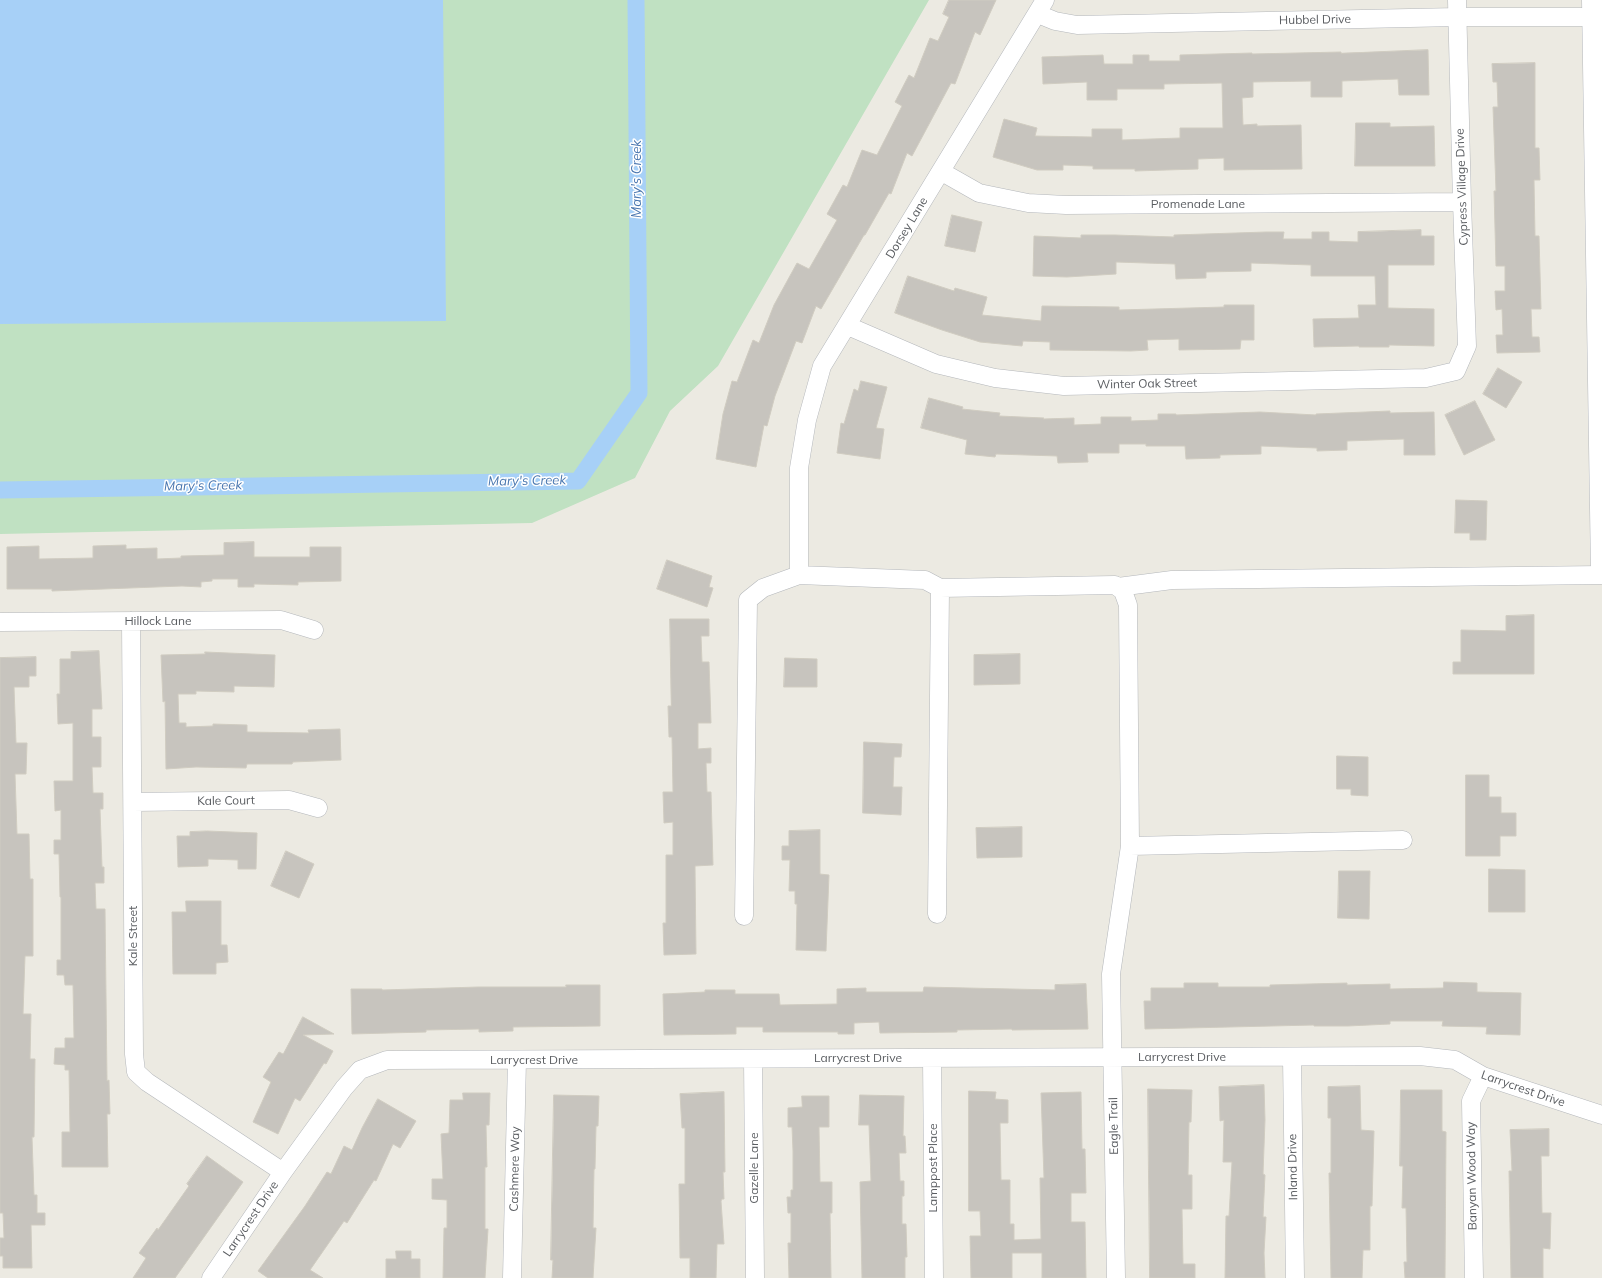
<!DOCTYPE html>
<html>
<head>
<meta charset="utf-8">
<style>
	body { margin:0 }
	canvas { display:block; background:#eceae2 }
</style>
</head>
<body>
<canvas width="1602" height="1278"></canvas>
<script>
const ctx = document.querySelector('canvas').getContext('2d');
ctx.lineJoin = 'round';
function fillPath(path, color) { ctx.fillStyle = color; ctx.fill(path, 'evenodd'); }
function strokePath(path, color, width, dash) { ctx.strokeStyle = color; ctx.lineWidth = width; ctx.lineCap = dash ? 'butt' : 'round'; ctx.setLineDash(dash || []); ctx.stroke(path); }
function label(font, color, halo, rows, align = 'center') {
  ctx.font = font + ' Mulish,sans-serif'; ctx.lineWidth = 3; ctx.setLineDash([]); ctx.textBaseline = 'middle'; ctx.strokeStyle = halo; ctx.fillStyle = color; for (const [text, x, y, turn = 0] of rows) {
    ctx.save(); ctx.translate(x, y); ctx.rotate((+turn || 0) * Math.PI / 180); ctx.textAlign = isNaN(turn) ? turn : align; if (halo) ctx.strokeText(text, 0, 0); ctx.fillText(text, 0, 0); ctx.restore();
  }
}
const green = new Path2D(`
	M0,0H929L718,366L670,411L635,478L532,523L0,534Z`);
const water = new Path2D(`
	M0,0H443L446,321L0,324Z`);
const canal = new Path2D(`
	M0,490L578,481L639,393L636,0`);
const building = new Path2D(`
	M949,0H996L980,35L975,32L955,84L951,83L912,156L907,153L891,194L889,193L865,235H864L821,309L816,306L802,343L796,341L775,396L767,426L764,425L756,467L716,459L723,414L732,381L737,382L753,340L759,343L774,305L797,263L809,269L837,220L827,214L843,185L847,187L862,150L877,155L902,106L895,102L909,75L914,78L930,38L938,41L949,17L943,14Z
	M1428,50L1429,95H1399L1398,79L1342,81V97H1311V81L1253,82V97L1242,98L1243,125L1257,124V126L1301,125L1302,169L1224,170V158L1198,159V169L1135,171V169H1093V166L1063,165V170H1037L993,157L1004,119L1037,128L1035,136L1092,137V129H1122V140L1180,138V128H1223L1222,83L1164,84V89H1117V100H1087V82L1043,84L1042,57L1103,55L1104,64H1133V55H1149V61H1180V55L1252,53V54L1341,52V53Z
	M1535,63V148H1539L1540,180H1534L1535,236H1539L1541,309H1531L1532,337H1539L1540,352L1497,353L1496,335H1503L1502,309L1496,310L1495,291H1505V266H1496L1494,191H1496L1493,107H1498L1497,82H1493L1492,64Z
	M1356,123H1390V127L1434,126L1435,166H1355Z
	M952,215L982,222L975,252L945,246Z
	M1421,230V236H1434V265H1388V308L1434,309V346L1389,345V347H1359V346L1314,347L1313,319L1359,318L1358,305H1376L1375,276H1311V265L1251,263V271L1206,272V278L1176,279L1175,264L1116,262V274L1067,277L1033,276L1034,236L1081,238V235H1115L1174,237V235L1266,232H1284L1283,239H1312V232H1329V241L1358,242V232Z
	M908,276L954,291L955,288L987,297L982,315L1041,321L1042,306L1119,307V310L1224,307V305H1254V340H1241L1240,349L1179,350V339L1147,340L1148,350L1131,351L1050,350V342L1023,341L1022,346L980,342L942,330L895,313Z
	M1498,368L1522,382L1506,408L1483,394Z
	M861,381L887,387L876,428L884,429L880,459L837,453L841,423L844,424L854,389L858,391Z
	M929,398L963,407L962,409L1000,413L999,416L1044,418L1043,419L1074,418V425L1101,424V417H1131V421L1158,420V414H1176V415L1260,412L1316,415V414L1390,411V413L1434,412L1435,455H1404V439L1347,441V450L1317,451V448L1261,446V454L1220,455V458L1186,459L1185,446H1146V444H1119V453H1087L1088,462L1058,463L1057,456L996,454L995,457L965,454L967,440L921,428Z
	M1475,401L1495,440L1464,455L1445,415Z
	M1456,500L1487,501L1486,540H1470V533H1455Z
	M254,542V557H310V547H341V581L298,582V585L254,584V587H238V579H212V581L201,582V587L182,586L52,591V589H7V547L39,546V559L93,558V546L126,545V549L157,548V559L181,558V556L224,555V543Z
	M667,560L712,576L709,587L713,588L707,607L657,589Z
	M1534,615V674H1453V662H1461V630L1506,631V616Z
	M670,619H709V636H701L702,662H709L711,723H698V749L711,748V763H706L707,792H711L713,865L695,866L696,954L664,955L663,923H666V855H673V822L664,823L663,792H673L672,737H669L668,706H671Z
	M99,651L102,709H92V737H101V767H92L93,793H103V809H100L102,867H104V883H95L96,909H105L107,1081L109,1080L110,1114H107L108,1167H62V1132H70L69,1070H65V1065L54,1064L55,1048H65V1038H74L73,985H65L64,975H57V960H61V897H60L59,854H54V840H61V810L55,811L54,781H73V723L58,724L57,694H60V659H71V652Z
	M205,652L275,655L274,687L234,686V692L196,691V694H178L179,723H186V727L213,726V724L247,725V732L309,733L308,730L340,729L341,760L293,762L292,764H247L246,768L196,767L166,769L165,701L163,702L161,655L205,654Z
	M1020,654V684L974,685V655Z
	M36,657V676H29V687H14L16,743H27L26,774H15L17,834H29L30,879H33V956H25L23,1014H31L30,1059H35L34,1137H32L34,1195H37V1213H45V1225H31L32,1268H3V1256H0V1238H4L3,1213H0V658Z
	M785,658L817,659V687H784Z
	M864,742L902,744L901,757H894L893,787H902L901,815L863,813Z
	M1337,756L1368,757V796L1351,795V789H1337Z
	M1466,775H1489V797H1501V813H1516V836H1500V856H1466Z
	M1022,827V857L977,858L976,828Z
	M820,830V874L829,875L826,951L796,950L797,904H795V891H789L790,860H782V846H789V831Z
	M207,831L257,833L256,869H238V860L208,859V866L178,867L177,836H190V832Z
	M286,851L314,864L299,898L271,886Z
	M1489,869L1525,870V912H1489Z
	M1339,871H1370L1369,919L1338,918Z
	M186,901H221V945H227L228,962L216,963V974H173L172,912H186Z
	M1444,982L1477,983V992L1521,993L1520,1035L1486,1034L1487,1027L1442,1026L1443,1021H1390V1024L1348,1026H1314V1025L1145,1029L1144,1001H1151V988H1184V983H1218V987H1270V985L1347,983V985L1390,984V989L1443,988Z
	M1086,984L1088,1029L1012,1030V1029L957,1030V1032L880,1033L879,1022L854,1023V1034H838V1032H763V1027H736V1034L664,1035L663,994L705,992V990H735V994H779L780,1005L837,1004V989L866,988V992H923L924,987L1055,990V985Z
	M566,985H600V1026L513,1027V1031L479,1032V1029L426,1030V1032L352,1034L351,989H382V990L478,987H566Z
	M303,1017L334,1034L303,1035L333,1051L326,1064L324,1063L300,1101L295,1098L278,1134L253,1122L271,1082L263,1077L279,1052L283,1054Z
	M1264,1085L1265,1120L1263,1174L1265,1175L1263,1217H1266L1264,1253L1265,1278H1225L1226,1216H1229L1232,1162H1223L1224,1120L1220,1121L1219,1087Z
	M1360,1086L1361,1130L1374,1131L1372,1206H1370V1250H1363L1362,1278H1331L1329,1173H1331V1118H1328V1087Z
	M1148,1089L1192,1090L1191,1122H1189L1188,1175H1192V1209H1182L1183,1264H1195V1278H1150Z
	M1401,1090H1442V1131L1446,1132L1445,1278H1405L1404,1262H1407L1406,1208H1402L1403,1166H1400Z
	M969,1091L996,1092L995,1099L1008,1100V1123H1000L1001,1180H1010V1224H1014V1240L1041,1239L1040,1178H1044L1041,1093L1081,1092L1082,1149H1085L1086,1193H1071V1222H1085L1086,1278H1042V1253H1012V1278H971L970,1236H981L980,1211H969Z
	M724,1092L725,1172H723L724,1199H722L721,1201L724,1244H717L716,1278H690V1258H680L679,1184H685V1128H682L680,1094Z
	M463,1093H490L489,1125H486L487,1167H485V1229H488L485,1278H443L444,1228H447V1200L432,1199V1179H443L441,1134L449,1133L450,1100H463Z
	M554,1095L599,1096L598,1126H596L595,1169H594L593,1228H596L593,1278H552L553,1260H551Z
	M860,1095L904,1096L903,1136H905L906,1153H899L900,1181H904V1196H902V1224H906L907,1257H905V1278H862L860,1182L871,1181L869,1125H859Z
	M802,1096H829V1127H819L820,1182H832V1213H830L831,1278H789L788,1243H791V1213H788L787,1197H791V1190H793V1151L792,1127H788V1108L802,1107Z
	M378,1099L416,1121L400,1148L393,1144L376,1181L374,1180L347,1223L344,1221L310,1270L323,1278H268L258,1271L305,1206L327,1172L331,1174L344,1146L352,1150L362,1128Z
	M1549,1129V1156H1541L1542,1213H1551L1550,1249L1543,1248V1278H1511L1509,1171H1512L1510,1130Z
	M207,1156L243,1182L175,1278H133L146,1258L139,1253L157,1228L158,1230L189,1186L187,1184Z
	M396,1251H411V1259H420V1278H386V1259H396Z`);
const street = new Path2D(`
	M1038,14L1055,21L1077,25L1457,17H1594
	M942,172L979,193L1028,203L1066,205L1462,202
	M848,326L936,364L995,378L1064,386L1426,378L1456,371L1467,346L1462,202L1457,0
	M799,575L925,580L940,588L937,914
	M1118,587L1172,580L1602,575
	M940,588L1115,585L1123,591L1128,605L1130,846L1111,974L1116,1278
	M131,621L134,1054L136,1072L147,1082L283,1172
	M0,622L281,620L314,630
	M133,802L289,800L318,808
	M1130,846L1403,840
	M744,916L748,600L763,588L799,575V468L807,420L822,366L1045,0
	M1292,1057L1295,1278
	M932,1058L934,1278
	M753,1059L755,1278
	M211,1278L283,1172L344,1088L360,1070L387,1060L1420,1056L1455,1060L1483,1076L1602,1115
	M512,1278L517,1060
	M1474,1278L1471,1101L1483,1076`);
const secondary = new Path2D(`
	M1593,0L1602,571`);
const streetNames = [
	["Hubbel Drive",1315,20,-1],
	["Cypress Village Drive",1462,187,-92],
	["Promenade Lane",1198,204],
	["Dorsey Lane",907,228,-59],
	["Winter Oak Street",1147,384,-1],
	["Hillock Lane",158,621],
	["Kale Court",226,801,-1],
	["Kale Street",133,936,-90],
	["Larrycrest Drive",1182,1057],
	["Larrycrest Drive",858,1058],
	["Larrycrest Drive",534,1060],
	["Larrycrest Drive",1523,1089,19],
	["Eagle Trail",1114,1126,-91],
	["Inland Drive",1293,1167,-91],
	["Gazelle Lane",754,1168,-90],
	["Lamppost Place",933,1168,-90],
	["Cashmere Way",515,1169,-89],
	["Banyan Wood Way",1472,1176,-91],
	["Larrycrest Drive",251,1219,-56]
];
const waterNames = [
	["Mary's Creek",637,179,-90],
	["Mary's Creek",527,481,-1],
	["Mary's Creek",203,486,-1]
];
fillPath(green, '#c0e1c2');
fillPath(water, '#a7d0f7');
strokePath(canal, '#a7d0f7', 17);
fillPath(building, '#c7c4be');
strokePath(building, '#d0ccc1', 1);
strokePath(street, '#b4b7bb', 19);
strokePath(secondary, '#b5b8bd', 23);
strokePath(street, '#fff', 18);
strokePath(secondary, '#fff', 22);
label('12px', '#5a5d61', '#fff', streetNames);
label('italic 13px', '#4976af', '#fff', waterNames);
</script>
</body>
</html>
